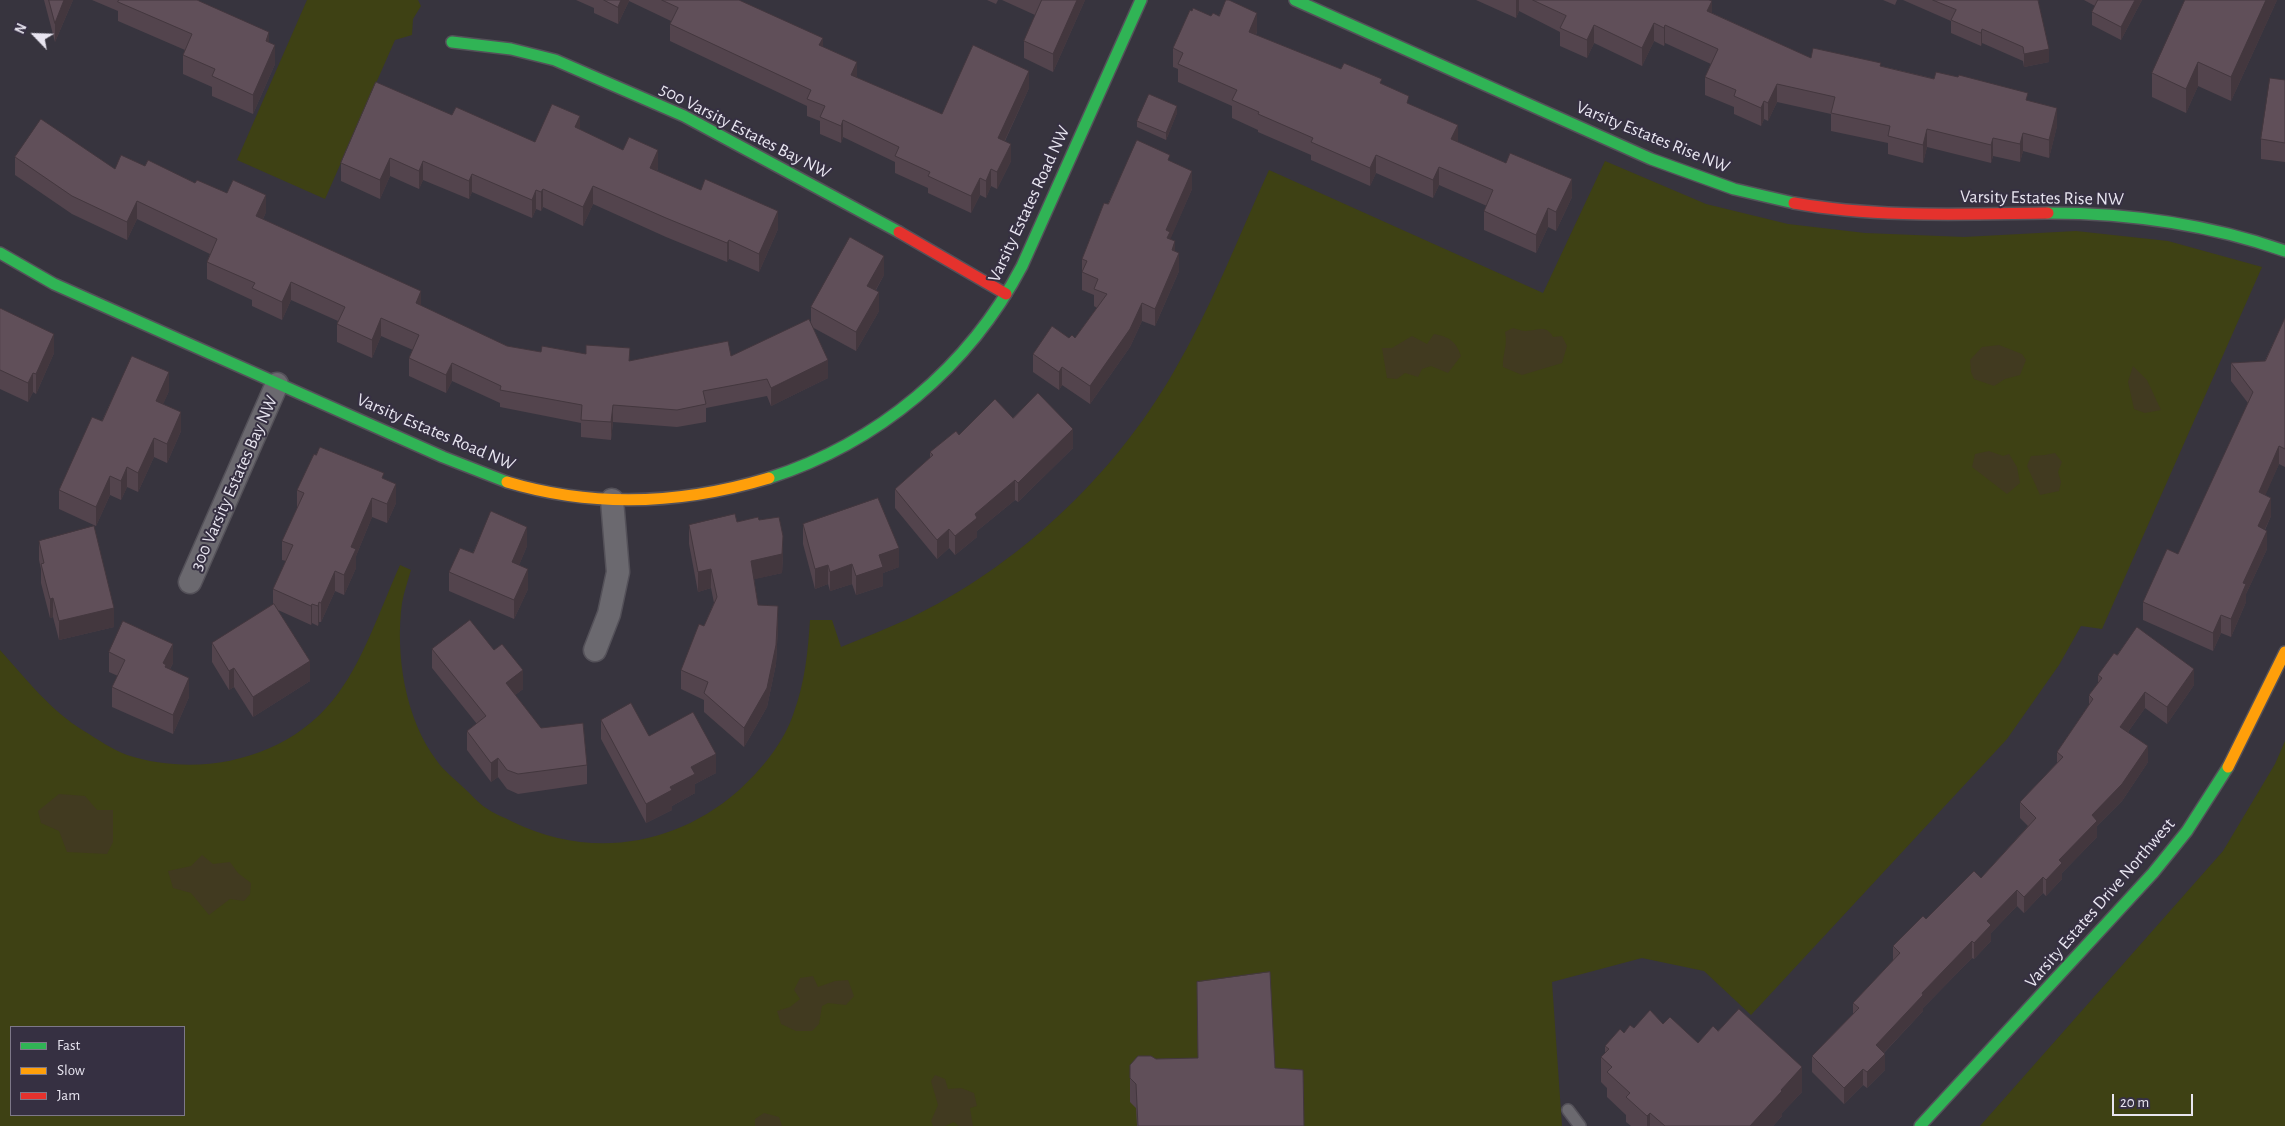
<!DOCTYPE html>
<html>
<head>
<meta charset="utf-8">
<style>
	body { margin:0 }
	#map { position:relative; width:2285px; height:1126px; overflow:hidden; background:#37343e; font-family:"Alegreya Sans",sans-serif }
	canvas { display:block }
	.legend { position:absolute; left:10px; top:1026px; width:175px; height:90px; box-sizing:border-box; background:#363042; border:1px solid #7d7888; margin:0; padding:6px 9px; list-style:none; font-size:15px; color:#e8e5f0 }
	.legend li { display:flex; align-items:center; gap:10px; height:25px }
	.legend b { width:25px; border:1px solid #7d7888 }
	.north { position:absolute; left:10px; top:10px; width:50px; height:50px; -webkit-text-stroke:4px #363042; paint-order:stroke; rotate:294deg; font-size:14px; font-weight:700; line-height:20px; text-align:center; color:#e8e5f0 }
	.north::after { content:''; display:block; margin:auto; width:18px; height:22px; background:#e8e5f0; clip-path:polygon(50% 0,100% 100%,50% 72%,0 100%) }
	.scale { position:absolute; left:2112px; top:1094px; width:81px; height:22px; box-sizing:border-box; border:2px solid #e8e5f0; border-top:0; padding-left:6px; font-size:15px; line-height:18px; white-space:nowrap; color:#e8e5f0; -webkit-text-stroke:4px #363042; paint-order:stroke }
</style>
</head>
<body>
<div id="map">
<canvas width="2285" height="1126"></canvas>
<ul class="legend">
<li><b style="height:6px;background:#30b455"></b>Fast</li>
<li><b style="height:6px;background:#ff9f0a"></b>Slow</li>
<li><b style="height:6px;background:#e5322d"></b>Jam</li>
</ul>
<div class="north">N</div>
<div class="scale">20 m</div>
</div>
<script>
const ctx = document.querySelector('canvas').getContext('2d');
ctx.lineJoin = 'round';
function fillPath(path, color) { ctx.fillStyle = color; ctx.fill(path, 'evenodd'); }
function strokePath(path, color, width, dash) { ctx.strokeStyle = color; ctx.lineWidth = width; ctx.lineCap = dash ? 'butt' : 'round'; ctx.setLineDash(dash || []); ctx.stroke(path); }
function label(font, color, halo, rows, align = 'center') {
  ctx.font = font + ' "Alegreya Sans",sans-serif'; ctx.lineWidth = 4; ctx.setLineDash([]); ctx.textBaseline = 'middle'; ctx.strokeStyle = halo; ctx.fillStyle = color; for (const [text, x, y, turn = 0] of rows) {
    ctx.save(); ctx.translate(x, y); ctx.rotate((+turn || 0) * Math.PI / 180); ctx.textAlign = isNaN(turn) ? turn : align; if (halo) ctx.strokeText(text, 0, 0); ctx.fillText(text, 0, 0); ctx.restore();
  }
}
const green = new Path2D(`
	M307,0H418L421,6L413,19L412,35L395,40L325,199L237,160Z
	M1605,161L1706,204L1788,224L1865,233L1964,237L2076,231L2168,241L2262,267L2102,629L2081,626L2059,665L2007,739L1751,1015L1704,971L1642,958L1552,982L1562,1126H0V650C26,679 51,711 84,731C97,739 113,750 127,755C199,778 285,760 333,700C362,665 381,607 400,565L411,570C408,580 404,592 402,603C395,654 405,719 437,761C444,771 455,779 464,788C471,794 478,803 486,808C494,814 504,817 513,822C589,859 674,847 738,791C761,770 784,743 794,712C805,682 808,651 810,620H832L841,647C863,638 886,629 908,619C1017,567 1113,477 1173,373C1211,308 1238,238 1269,170L1543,293ZM11,1027H184V1115H11Z
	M2285,741V1126H1980L2223,851L2275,764Z`);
const sand = new Path2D(`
	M1513,328C1517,329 1522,331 1526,331C1537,331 1546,324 1553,337L1562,336L1567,346L1562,363L1522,375L1503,367C1502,354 1508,347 1505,332Z
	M1434,334C1449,337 1456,341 1461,356L1448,373L1431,366L1422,369L1418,377L1405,373L1397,379L1387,378L1382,348H1392L1412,336L1427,344Z
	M1999,345L2022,354L2026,360L2020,375L2005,379L1994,386L1974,379L1971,372L1970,360L1982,347Z
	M2133,366L2147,380L2161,410L2145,413L2134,409L2128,382Z
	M1989,451L2003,456L2009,454L2017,467L2020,483L2007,494L1972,467L1975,454Z
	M2055,453L2062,462L2058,472L2061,482L2059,491L2040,495L2027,466L2031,456L2045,455Z
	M59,794L85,796L97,810H113V842L107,854L67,852L59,831L41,823L38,811Z
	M202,855L213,864L230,862L238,873L251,883L250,894L244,901L230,899L209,915L191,893L173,888L168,871L191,866Z
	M813,976L818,987L835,981L848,980L854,996L846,1005L828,1003L822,1006L819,1024L812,1031H796L781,1024L777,1011L790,1007L800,999L794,990L800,978Z
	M935,1075L945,1079L948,1089L961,1088L974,1093L977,1106L970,1108L973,1126H959L954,1122L945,1126H933L931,1121L938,1105L931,1081Z
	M764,1113L779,1117L782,1126H755V1119Z`);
const lane = new Path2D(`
	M1568,1110L1580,1126`);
const street = new Path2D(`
	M190,582L277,384
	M595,650L609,614L618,572L612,500`);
const fast = new Path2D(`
	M1295,0L1651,159L1734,189L1794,203
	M452,42L511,49L555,60L684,116L899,232
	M2048,213C2129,213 2208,224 2285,251
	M0,253L54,284L443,457L507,482
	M769,478C878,443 969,367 1022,266L1141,0
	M1920,1126L2153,873L2187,831L2228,767`);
const slow = new Path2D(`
	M507,482C594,508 683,504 769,478
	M2228,767L2285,652`);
const jam = new Path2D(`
	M1794,203C1878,218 1963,214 2048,213
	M899,232L1006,294`);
const wall = new Path2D(`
	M44,0H73L55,42Z
	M92,0H199V1L269,42L275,64L253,114L212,96V87L183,74V55L185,50L118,21V11Z
	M576,0H739L823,47L857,78L942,114L1029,88L1005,141L1011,161L997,189L991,186L986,198L980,195L971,213L928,193V188L895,173V162L843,137L841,143L820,134V121L807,116V106L670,41V24L671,21L629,1L618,24L594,13V8Z
	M987,0H998L996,4Z
	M1002,0H1085L1053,72L1024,58V41L1035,15Z
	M1476,0H1709L1712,13L1811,58L1881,66L2028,101L2057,126L2049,158L2023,151L2020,162L1993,156L1991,163L1927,147L1923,163L1888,154V143L1831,131V114L1777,102L1768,121L1764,119L1761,126L1734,114V107L1705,95V77L1711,64L1665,43L1664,46L1654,41L1642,66L1594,43L1587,58L1560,46V32L1519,11L1516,18Z
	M1883,0H1897L1895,5Z
	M1903,0H2038L2049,62L2024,67L2023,61L1982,43L1981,46L1951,33V21Z
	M2084,0H2142L2121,40L2092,25V12L2095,6Z
	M2277,0L2231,101L2198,86L2186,113L2152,97V73Z
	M1211,16H1219L1257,31L1256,35L1341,69L1382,84L1409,104L1458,142L1572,197L1556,231L1548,227L1536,253L1484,230V211L1487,206L1439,185L1433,198L1376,173L1370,186L1311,160V155L1258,132V130L1232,118V106L1178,82V69L1173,67V48Z
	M2285,80V162L2261,159V139Z
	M1177,113L1166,140L1137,127V121Z
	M452,115L535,142L580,130L658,168L657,171L778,229L759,272L729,259L727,262L666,237L593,204L583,226L543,207L541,211L536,209L532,218L472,192L469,199L423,180L419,189L390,176L380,199L341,181V163Z
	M15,157L115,169L145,166L195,183L266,212L263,219L421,306L507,346L541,352L586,354L630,361L731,356L811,323V307L884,275L876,290L879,311L856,351L812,327L828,378L771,406L767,396L706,408V422L677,427L613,422L611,440L581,437V423L500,407V403L452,381L446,393L409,376V358L413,350L381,336L372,358L337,342V324L338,321L291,300L282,320L252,306V300L207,279V262L210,254L137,219L127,240L72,214L15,175Z
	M1170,161L1192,189L1170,239L1175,251L1179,271L1155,326L1142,321L1130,347L1090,404L1062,385L1059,390L1033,372V354L1069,338H1075L1097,308L1094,306V295L1082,290V259L1108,204Z
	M0,308L54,353L36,394L33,392L28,402L0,389Z
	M2285,318V467L2279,464L2265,495L2271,516L2265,530L2267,549L2246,594V602L2231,637L2221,633L2213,651L2143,620V602L2178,554L2248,403L2231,381V363L2265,361Z
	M169,391L163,404L181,431L167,463L154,457L138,492L127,487L121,500L110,495L96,526L59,509V490Z
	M1013,418L1073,448L1018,502L1015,500L977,531V537L955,555L949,548L937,559L895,508V489L930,458V452L959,435Z
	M384,479L396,503L387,523L372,517L356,556V568L344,595L335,591L321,622H319L318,626L312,623L311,625L278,610L310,681L253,717L234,687L229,690L212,662V643L273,604V589L286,561L282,560V541L297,509V490Z
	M759,520L783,555L782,573L754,579L758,605L778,626L776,664L767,707L744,747L704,712V700L681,689V670L704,626L714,603L711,588L698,592L689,544V525Z
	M803,524L899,567L883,573V586L856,595L852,584L830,591L828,584L815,589L803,544Z
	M39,541L114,627L59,640L53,617L50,618L41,583V569L39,560Z
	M527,546L519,565L528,589L514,619L449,591V572L473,553Z
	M432,649L523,689L515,695L541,728L587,765V784L518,794L507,789L498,777L491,782L467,750V731L477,724L432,668Z
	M109,652L173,663L170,669L189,697L173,734L112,707V687L118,676L109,672Z
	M2117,655L2194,685L2167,724L2145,708L2128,732L2148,762L2122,801L2097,826V837L2062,873V879L2046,896L2043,893L2024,913L2017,906L1991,933V941L1974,959L1972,958L1923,1008V1011L1884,1053L1885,1070L1867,1088L1863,1085L1844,1104L1812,1072V1056L1853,1014V1003L1893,961V946L1981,878L2028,826L2020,818V802L2057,763V752L2089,705V695L2098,683V675Z
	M601,720L649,736L716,773L695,784V793L672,806V810L646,823L601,739Z
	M1197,982L1275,1068L1304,1126H1137L1136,1108L1130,1102V1065L1156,1059L1198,1058Z
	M1663,1024L1698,1043L1718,1031L1802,1092L1782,1113V1116L1773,1126H1631L1626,1122V1115L1607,1097V1088L1601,1082V1057L1605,1053V1046L1624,1033L1634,1028Z`);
const shadedWall = new Path2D(`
	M64,0H73L55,42V23Z
	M621,0H629V1L618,24V7Z
	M1077,0H1085L1053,72V54Z
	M1516,0H1519V11L1516,18Z
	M2135,0H2142L2121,40V27Z
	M2266,0H2277L2231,101V77Z
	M1712,1V19L1707,11Z
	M1257,13V31L1249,51V32Z
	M1654,23V41L1642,66V48Z
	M1594,25V43L1587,58V40Z
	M1665,25V43L1664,46V28Z
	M1982,29V43L1981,46V33Z
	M269,32V52L266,41Z
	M823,38V54L819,45Z
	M275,45V64L253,114V95Z
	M2049,49V62L2024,67V54Z
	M857,62V78L851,75Z
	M2198,62V86L2186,113V89Z
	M1029,71V88L998,155V138Z
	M1777,84V102L1768,121V103Z
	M1764,101V119L1761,126V108Z
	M1177,106V113L1166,140V133Z
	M2057,108V126L2049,158V140Z
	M580,116V135L575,127Z
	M843,120V137L841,143V126Z
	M1458,125V143L1451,139Z
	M1927,129V147L1923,163V145Z
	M2023,133V151L2020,162V144Z
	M1993,138V156L1991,163V145Z
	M1011,144V161L997,189V172Z
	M658,150V168L650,186V168Z
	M1376,155V173L1370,186V168Z
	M390,158V176L380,199V180Z
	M423,161V180L419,189V171Z
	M1439,167V185L1433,198V180Z
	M991,169V186L986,198V181Z
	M1192,171V189L1170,240V250L1166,230Z
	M472,174V192L469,199V181Z
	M980,178V195L971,213V196Z
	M1572,179V197L1556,231V212Z
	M593,186V204L583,226V207Z
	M543,189V207L541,211V192Z
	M536,190V209L532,218V200Z
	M266,195V212L256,234V216Z
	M137,201V219L127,240V222Z
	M1548,208V227L1536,253V235Z
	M778,211V229L759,272V254Z
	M729,240V259L727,262V243Z
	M1175,241V259L1172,250Z
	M1179,253V271L1155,326V309Z
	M884,256V275L867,305V286Z
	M291,282V300L282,320V302Z
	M421,291V309L416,303Z
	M879,292V311L856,351V332Z
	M1142,303V321L1130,347L1090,404V386Z
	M381,318V336L372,358V340Z
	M54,334V353L36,394V374Z
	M828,360V378L771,406V388Z
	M452,363V381L446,393V375Z
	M1062,367V385L1059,390V372Z
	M169,372V391L156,420V401Z
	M33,373V392L28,402V383Z
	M613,405V422L611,440V422Z
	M181,412V431L167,463V444Z
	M1073,429V448L1018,502V483Z
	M154,438V457L138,492V473Z
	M2279,446V464L2259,510V492Z
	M127,467V487L121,500V481Z
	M110,476V495L96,526V507Z
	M1015,480V500L977,531V537L955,555V536L975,514Z
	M396,484V503L387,523V504Z
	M372,498V517L356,556V568L344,595V575L351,547Z
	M2271,498V516L2258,544V526Z
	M527,527V546L512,582V562Z
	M949,529V548L937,559V540Z
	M2267,531V549L2246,594V602L2231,637V619L2243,583Z
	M783,536V555L782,573L751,580V561Z
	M899,548V567L883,573V586L856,595V576L879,555Z
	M852,564V584L830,591V572Z
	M828,565V584L815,589V569Z
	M528,569V589L514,619V600Z
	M711,569V588L698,592V572Z
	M335,571V591L321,622V603Z
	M53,598V617L50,618V599Z
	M319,602V622L318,626V606Z
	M312,604V623L311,625V606Z
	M778,606V626L776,664L767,707L744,747V728Z
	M114,608V627L59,640V621Z
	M2221,615V633L2213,651V633Z
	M173,644V663L166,676L163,663Z
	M310,661V681L253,717V697Z
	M234,668V687L229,690V671Z
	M2194,669V685L2167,724V707Z
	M523,670V689L506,702V683Z
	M189,678V697L173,734V715Z
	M2145,692V708L2120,743V727Z
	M2148,746V762L2122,801L2097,826V837L2062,873V879L2046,896V880L2059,860L2092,815Z
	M716,754V773L695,784V793L672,806V810L646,823V804L670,787L691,767Z
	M498,758V777L491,782V763Z
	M2043,877V893L2024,913V897Z
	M2017,890V906L1991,933V941L1974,959V943L1987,921Z
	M1972,941V958L1923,1008V1011L1876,1061V1045L1922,993Z
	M1885,1054V1070L1867,1088V1072Z
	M1802,1067V1092L1782,1113V1116L1773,1126H1750L1781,1090Z
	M1863,1069V1085L1844,1104V1088Z
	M1650,1113V1126H1647V1116Z`);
const building = new Path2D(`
	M49,0H64L55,23Z
	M119,0H197L269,32L266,41L275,45L253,95L212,76L215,69L183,55L192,34L118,2Z
	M604,0H621L618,7Z
	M662,0H739L823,38L819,45L857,62L851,75L942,114L973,45L1029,71L998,138L1011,144L997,172L991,169L986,181L980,178L971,196L928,176L930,172L895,156L899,147L843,120L841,126L820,117L825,106L807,99L811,90L670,24L678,8Z
	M1042,0H1077L1053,54L1024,41Z
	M1226,0H1229L1257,13L1249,32L1341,69L1344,63L1382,79L1380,83L1409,96L1407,103L1458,125L1451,139L1506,163L1510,153L1572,179L1556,212L1548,208L1536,235L1484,211L1493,190L1439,167L1433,180L1376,155L1370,168L1311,142L1313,138L1258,114L1259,112L1232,100L1237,90L1178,64L1183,53L1173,48L1190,10L1192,11L1193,8L1211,16L1213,13L1219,16Z
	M1533,0H1709L1712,1L1707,11L1811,58L1813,48L1881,63L1880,66L1934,79L1936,72L1958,77L1959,75L2028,93L2026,100L2057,108L2049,140L2023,133L2020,144L1993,138L1991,145L1927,129L1923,145L1888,136L1890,126L1831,113L1835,97L1777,84L1768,103L1764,101L1761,108L1734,96L1736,90L1705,77L1718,49L1665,25L1664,28L1654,23L1642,48L1594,25L1587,40L1560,28L1566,16Z
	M1933,0H2038L2049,49L2024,54L2023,47L1982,29L1981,33L1951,20L1956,10Z
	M2098,0H2135L2121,27L2092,12Z
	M2185,0H2266L2231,77L2198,62L2186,89L2152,73Z
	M2270,78L2285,80V143L2261,139Z
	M376,82L452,115L456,107L535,142L552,104L580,116L575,127L623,150L629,137L658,150L650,168L701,190L705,179L778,211L759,254L729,240L727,243L666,218L593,186L583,207L543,189L541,192L536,190L532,200L472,174L469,181L423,161L419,171L390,158L380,180L341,163Z
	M1149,94L1177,106L1166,133L1137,121Z
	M41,119L115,169L121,155L145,166L148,160L195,183L197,180L227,193L233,180L266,195L256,216L421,291L416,303L507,346L541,352L542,346L586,354V345L630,348L629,361L728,341L731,356L809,319L828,360L771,388L767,379L703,391L706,404L677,410L613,405L611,422L581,420L582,405L500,390L501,386L452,363L446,375L409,358L419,335L381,318L372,340L337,324L345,307L291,282L282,302L252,288L255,283L207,262L217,239L137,201L127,222L72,196L15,157Z
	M1137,140L1170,155L1168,160L1192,171L1166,230L1170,232L1167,238L1175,241L1172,250L1179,253L1155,309L1142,303L1130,329L1090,386L1062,367L1059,372L1033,354L1052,326L1069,338L1072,335L1075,338L1107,294L1094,289L1098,279L1082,272L1087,261L1082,259L1104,203L1108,204Z
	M850,237L884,256L867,286L879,292L856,332L811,307Z
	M0,308L54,334L36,374L33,373L28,383L0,370Z
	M2285,318V449L2279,446L2259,492L2271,498L2258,526L2267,531L2243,583L2246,584L2231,619L2221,615L2213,633L2143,602L2167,549L2178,554L2253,392L2231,363L2265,361Z
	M132,356L169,372L156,401L181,412L167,444L154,438L138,473L127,467L121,481L110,476L96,507L59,490L92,417L102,421Z
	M1038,393L1073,429L1018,483L1015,480L975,514L977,518L955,536L949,529L937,540L895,489L933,455L930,452L956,431L959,435L995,399L1013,418Z
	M320,447L384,473L382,478L396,484L387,504L372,498L351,547L356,549L344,575L335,571L321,603L319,602L318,606L312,604L311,606L273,589L293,545L282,541L304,493L297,490L314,454L316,455Z
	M878,498L899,548L879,555L883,567L856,576L852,564L830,572L828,565L815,569L803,524Z
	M491,511L527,527L512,562L528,569L514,600L449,572L460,548L473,553Z
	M735,514L737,522L758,517L759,520L779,517L783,536L782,554L751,561L758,605L778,606L776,645L767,688L744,728L704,693L708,682L681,670L699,624L704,626L717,597L711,569L698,572L689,525Z
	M94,526L114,608L59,621L53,598L50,599L41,564L44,563L39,541Z
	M274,604L310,661L253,697L234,668L229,671L212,643Z
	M470,620L494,650L502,644L523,670L506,683L541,728L583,723L587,765L518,774L507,770L498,758L491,763L467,731L486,716L432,649Z
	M123,621L173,644L163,663L166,665L165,667L189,678L173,715L112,687L125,660L109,652Z
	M2137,627L2194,669L2167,707L2145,692L2120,727L2148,746L2122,784L2092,815L2097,821L2059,860L2062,863L2046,880L2043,877L2024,897L2017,890L1987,921L1991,925L1974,943L1972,941L1922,993L1923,995L1876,1045L1885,1054L1867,1072L1863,1069L1844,1088L1812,1056L1859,1008L1853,1003L1900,953L1893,946L1923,916L1926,919L1974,871L1981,878L2036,818L2020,802L2063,757L2057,752L2093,699L2089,695L2102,678L2098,675L2114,653L2117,655Z
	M631,703L649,736L693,712L716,754L691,767L695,774L670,787L672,790L646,804L601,720Z
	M1270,972L1275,1068L1303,1070L1304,1126H1138L1136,1084L1130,1078V1065L1138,1056H1151L1156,1059L1198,1058L1197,982Z
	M1739,1009L1802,1067L1781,1090L1782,1091L1750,1126H1665L1650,1113L1647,1116L1626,1097L1630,1093L1607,1072L1612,1067L1601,1057L1609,1049L1605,1046L1620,1029L1624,1033L1630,1025L1634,1028L1650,1010L1663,1024L1670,1017L1698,1043L1713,1026L1718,1031Z`);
const streetNames = [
	["500 Varsity Estates Bay NW",745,131,27],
	["Varsity Estates Rise NW",1653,137,22],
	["Varsity Estates Rise NW",2042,198,1],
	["Varsity Estates Road NW",1029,204,-65],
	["Varsity Estates Road NW",436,432,23],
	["300 Varsity Estates Bay NW",234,483,-66],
	["Varsity Estates Drive Northwest",2100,903,-49]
];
fillPath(green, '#3e4114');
fillPath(sand, '#413a20');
strokePath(lane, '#545159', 14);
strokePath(street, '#545159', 25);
strokePath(fast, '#545159', 14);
strokePath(slow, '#545159', 14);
strokePath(jam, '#545159', 14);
strokePath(lane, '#6b696f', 11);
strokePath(street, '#6b696f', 22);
strokePath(fast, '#30b455', 11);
strokePath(slow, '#ff9f0a', 11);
strokePath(jam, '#e5322d', 11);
fillPath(wall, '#53444d');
fillPath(shadedWall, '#43373e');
fillPath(building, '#604f59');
strokePath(building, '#43373e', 1);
label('18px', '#e8e5f0', '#363042', streetNames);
</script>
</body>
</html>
